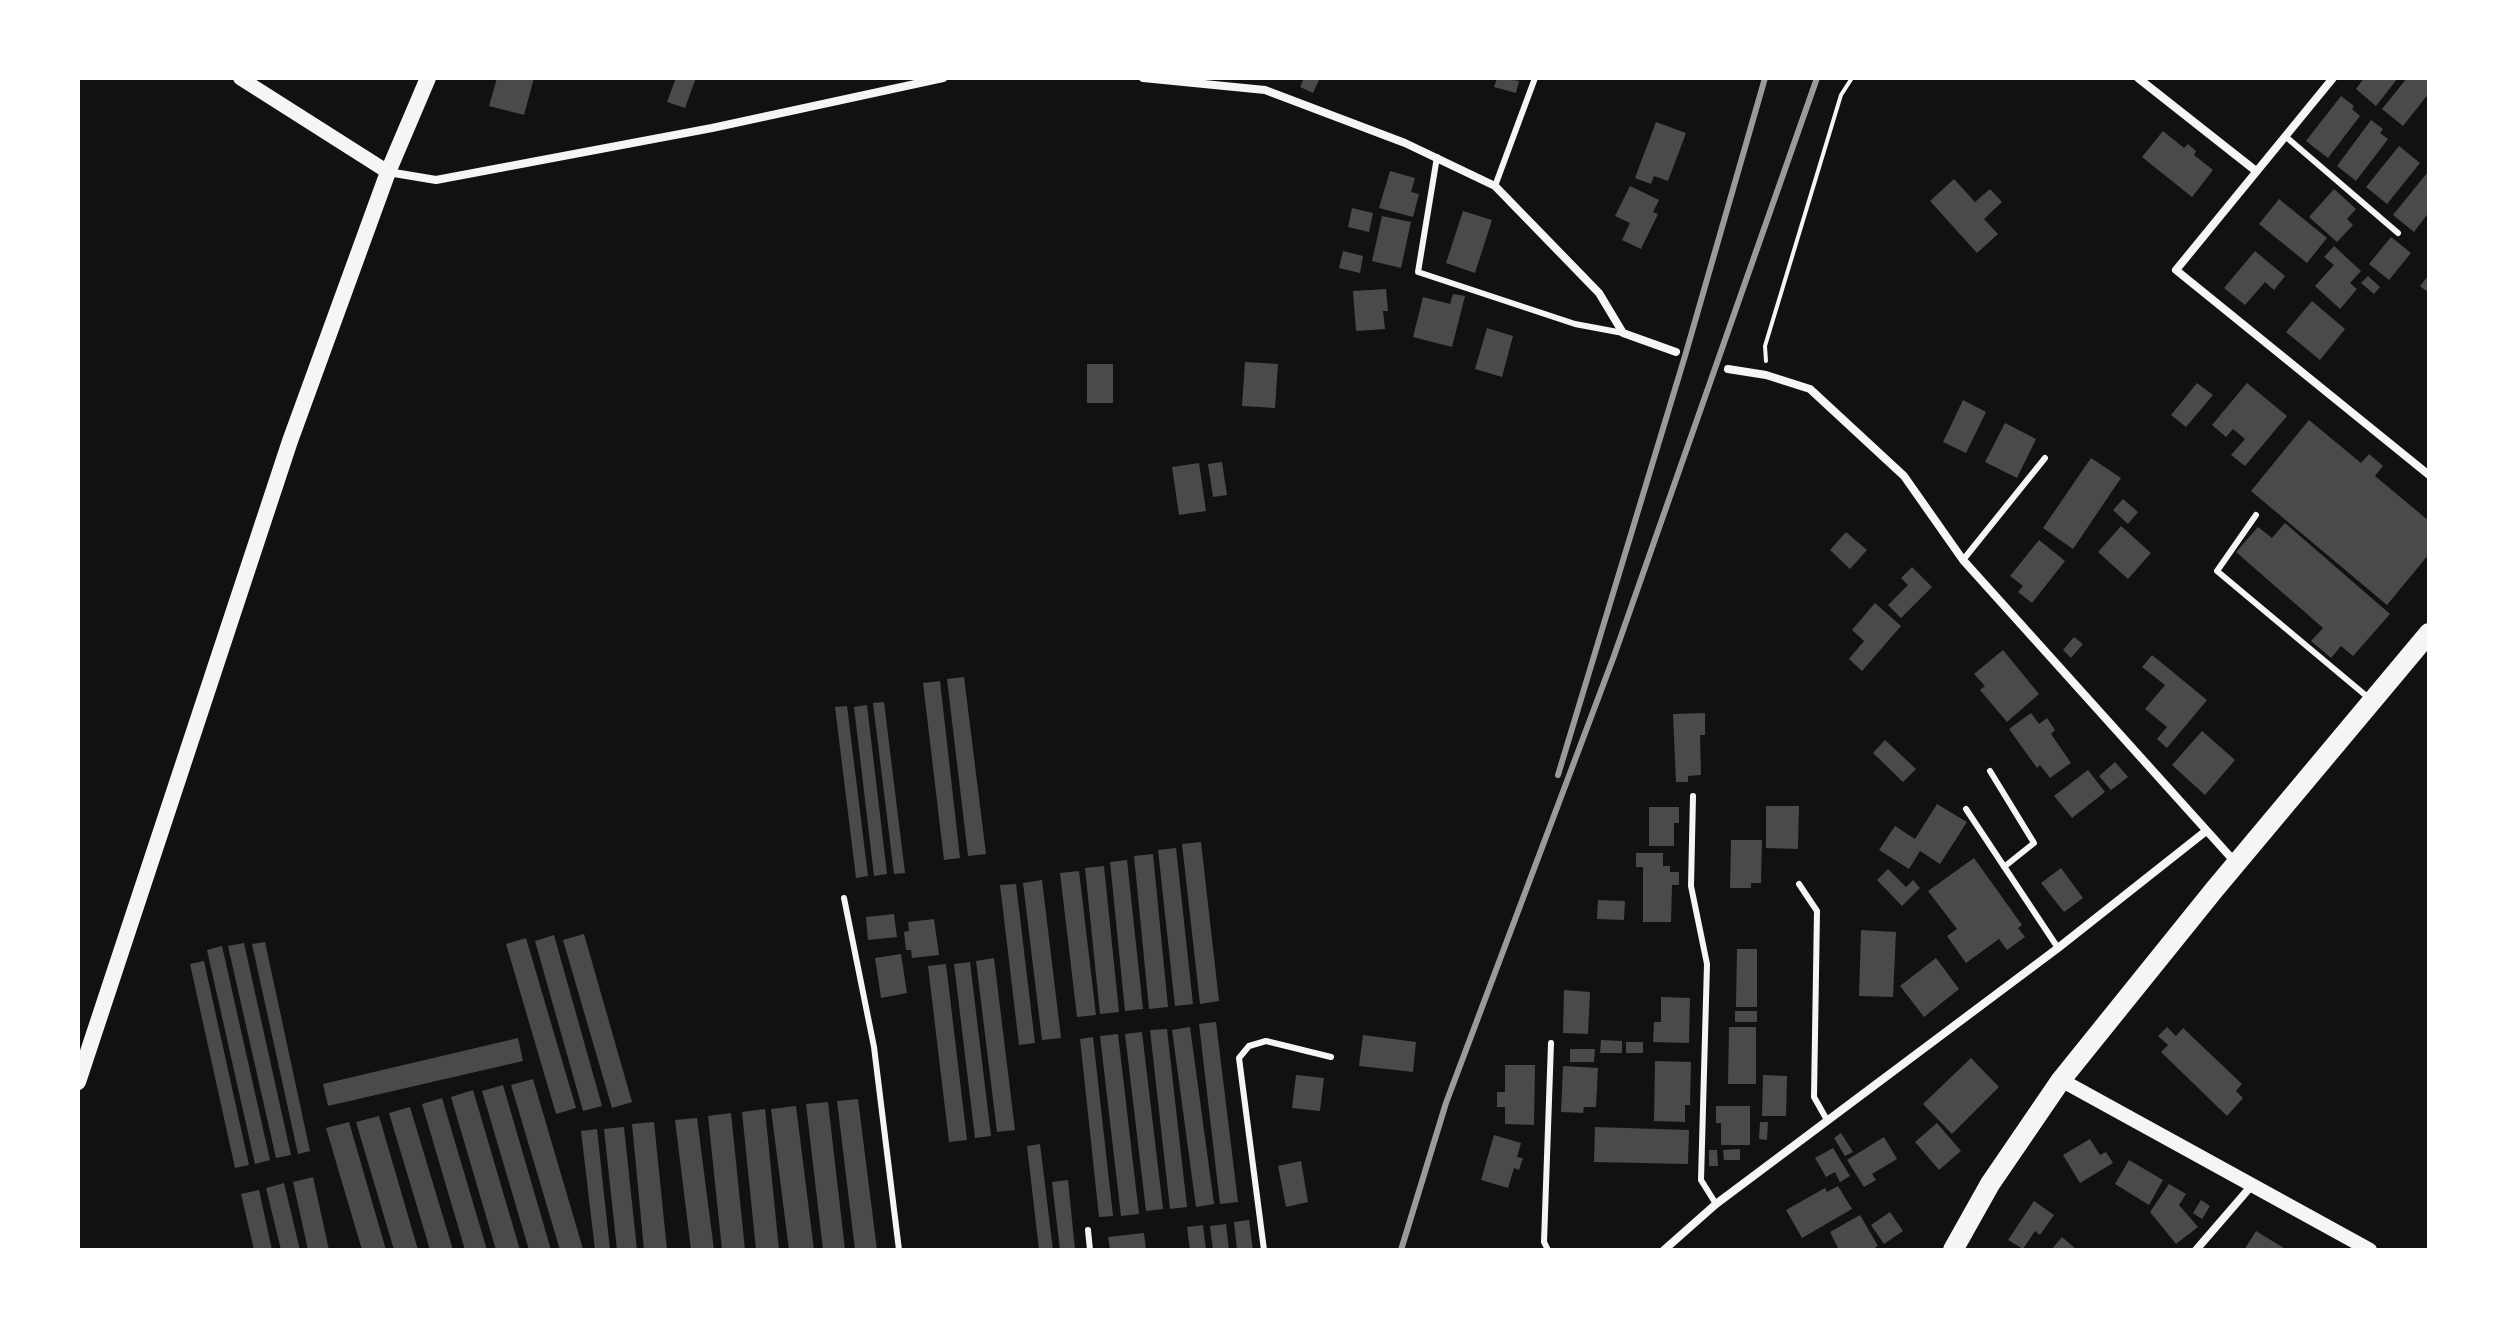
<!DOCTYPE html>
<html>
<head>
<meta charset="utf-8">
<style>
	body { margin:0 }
	#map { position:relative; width:2507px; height:1328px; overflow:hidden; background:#111; font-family:Overpass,sans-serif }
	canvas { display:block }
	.frame { position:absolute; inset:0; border:80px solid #fff; pointer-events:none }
</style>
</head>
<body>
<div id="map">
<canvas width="2507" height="1328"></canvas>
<div class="frame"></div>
</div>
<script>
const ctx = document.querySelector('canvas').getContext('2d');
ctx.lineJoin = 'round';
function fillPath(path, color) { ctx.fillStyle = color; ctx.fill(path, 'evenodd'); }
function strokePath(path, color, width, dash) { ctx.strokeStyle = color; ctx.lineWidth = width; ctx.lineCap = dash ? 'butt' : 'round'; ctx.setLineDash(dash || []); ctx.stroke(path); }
const building = new Path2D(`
	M497,78H534L524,115L489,106Z
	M676,78H696L685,108L667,102Z
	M1304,78H1320L1313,93L1300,87Z
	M1497,78L1519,81L1516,93L1494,87Z
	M2364,78H2398L2376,106L2356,89Z
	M2407,78H2429V93L2403,126L2382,109Z
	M2341,96L2354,106L2352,109L2360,116L2328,158L2306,141Z
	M2371,120L2383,129L2380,133L2388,139L2356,181L2337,166Z
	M1656,122L1686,133L1668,181L1654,176L1651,184L1635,178Z
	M2163,131L2184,148L2188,144L2196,151L2194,155L2213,170L2192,197L2142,157Z
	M2399,146L2420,163L2387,204L2366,187Z
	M1390,171L1415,178L1411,192L1419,194L1413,217L1379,208Z
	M2427,173L2429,175V212L2414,232L2393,215Z
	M1954,179L1975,202L1990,189L2002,202L1984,219L1998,234L1977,253L1930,201Z
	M1630,186L1659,200L1653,212L1658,214L1641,249L1622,240L1630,223L1615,216Z
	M2334,189L2356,209L2347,219L2353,225L2337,242L2309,217Z
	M2279,199L2327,238L2307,263L2259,224Z
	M1352,208L1373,213L1369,232L1348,227Z
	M1463,211L1492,220L1475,273L1446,263Z
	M1382,216L1411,222L1401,268L1372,261Z
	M2391,237L2411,253L2389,280L2369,264Z
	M2334,246L2361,271L2350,283L2357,289L2340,309L2315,286L2334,265L2324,257Z
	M1343,251L1363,256L1360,273L1339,268Z
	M2255,251L2285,276L2274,290L2265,282L2245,305L2224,288Z
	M2429,275V293L2420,286Z
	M2368,276L2380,287L2374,294L2361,283Z
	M1386,289L1388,311H1383L1385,329L1356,331L1353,291Z
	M1453,294L1465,296L1452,347L1413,337L1423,297L1450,304Z
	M2312,301L2345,329L2320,360L2286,332Z
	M1487,328L1513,336L1502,377L1475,369Z
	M1245,362L1278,364L1275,408L1242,406Z
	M1087,364H1113V403H1087Z
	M2197,383L2213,395L2186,427L2171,415Z
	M2247,383L2287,416L2245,466L2231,455L2245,439L2233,429L2226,437L2212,425Z
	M1963,400L1986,412L1966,453L1943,442Z
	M2309,420L2361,463L2369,454L2383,466L2375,476L2429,521V554L2387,605L2251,491Z
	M2005,423L2036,439L2017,478L1985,462Z
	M2091,458L2121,478L2073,549L2043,528Z
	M1222,462L1227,495L1213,497L1208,464Z
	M1199,463L1206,511L1179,515L1172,467Z
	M2123,499L2138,512L2128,524L2113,510Z
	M2285,523L2390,614L2353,656L2341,646L2331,658L2311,641L2323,628L2236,552L2258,527L2272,538Z
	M2121,526L2151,553L2128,579L2098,552Z
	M1846,532L1867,550L1850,569L1830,550Z
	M2039,540L2065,561L2032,603L2018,592L2023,586L2010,576Z
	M1912,567L1932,587L1901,618L1888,605L1908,585L1901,578Z
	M1875,603L1901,626L1862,671L1849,659L1864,641L1852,630Z
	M2074,637L2083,644L2071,658L2063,650Z
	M2003,650L2039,694L2007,722L1980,690L1985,686L1974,674Z
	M2152,655L2207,700L2167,748L2157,739L2167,727L2145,709L2165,685L2142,667Z
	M964,677L986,854L968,856L947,679Z
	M940,681L960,858L944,860L923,683Z
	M884,702L905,873L894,874L873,703Z
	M867,705L887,874L874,876L854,707Z
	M847,706L868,876L856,878L835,707Z
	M1705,713V735H1700L1701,775L1688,776V782H1676L1673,714Z
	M2031,713L2039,724L2047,718L2055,730L2051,734L2071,763L2050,778L2040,765L2037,768L2009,729Z
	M2202,731L2235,760L2205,795L2172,765Z
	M1885,740L1916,769L1903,782L1873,753Z
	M2115,762L2128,777L2111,790L2099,776Z
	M2088,770L2105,792L2072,818L2054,796Z
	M1937,804L1967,822L1940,864L1920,851L1909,869L1879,850L1895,826L1915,839Z
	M1766,806H1799L1798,849L1766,848Z
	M1649,807H1679V823H1674V846H1649Z
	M1731,840H1762L1761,883H1751V888H1730Z
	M1201,842L1219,1001L1200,1004L1182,844Z
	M1176,848L1193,1004L1175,1006L1158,850Z
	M1636,853H1663V866H1670V872H1679V885H1672L1671,922H1643V867H1636Z
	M1153,854L1168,1007L1149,1009L1134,856Z
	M1974,858L2022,925L2018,928L2025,937L2007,950L1999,939L1966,963L1947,936L1957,929L1928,891Z
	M1127,860L1143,1009L1125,1011L1110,862Z
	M1104,866L1119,1012L1100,1014L1085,868Z
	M2061,868L2083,898L2064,912L2041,883Z
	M1888,869L1906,887L1913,880L1920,888L1902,906L1877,880Z
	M1079,871L1096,1015L1077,1017L1060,873Z
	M1042,880L1061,1038L1042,1040L1023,883Z
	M1016,884L1035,1043L1019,1045L1000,885Z
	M1598,900L1625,901L1624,920L1597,919Z
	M894,914L897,937L868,940L866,917Z
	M934,919L939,955L912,958L911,950H906L904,932L909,931L908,922Z
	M1861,930L1896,932L1893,997L1859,996Z
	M584,934L632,1102L612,1108L563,940Z
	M554,935L602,1106L583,1111L535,941Z
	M526,938L576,1108L556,1114L506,944Z
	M265,942L310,1151L298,1154L252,944Z
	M244,943L291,1155L276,1158L228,946Z
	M222,946L270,1160L255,1164L207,950Z
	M1737,949H1757V1007H1736Z
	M901,954L907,993L881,998L875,958Z
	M994,958L1015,1130L997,1132L976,961Z
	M1936,958L1959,989L1924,1017L1900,986Z
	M204,961L249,1165L235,1168L190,964Z
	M970,962L991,1136L975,1138L954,964Z
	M946,964L967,1140L949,1142L928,966Z
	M1564,990L1590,992L1588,1034L1563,1033Z
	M1661,997L1690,998L1689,1043L1653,1042L1654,1022H1661Z
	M1735,1011H1757V1022H1735Z
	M1216,1022L1238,1202L1220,1204L1199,1024Z
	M1190,1027L1214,1204L1196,1207L1172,1030Z
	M1729,1027H1756V1084H1728Z
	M2167,1027L2176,1036L2183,1028L2242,1084L2236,1091L2243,1098L2227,1116L2161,1052L2168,1045L2158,1036Z
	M1167,1029L1187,1207L1170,1209L1150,1030Z
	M1142,1032L1163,1209L1146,1211L1125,1034Z
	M1118,1034L1139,1214L1121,1216L1100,1036Z
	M1363,1035L1416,1042L1413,1072L1359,1066Z
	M1093,1037L1113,1216L1099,1217L1080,1039Z
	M518,1038L523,1061L328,1106L323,1084Z
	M1601,1040L1622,1041V1053H1600Z
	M1626,1042H1643V1053H1626Z
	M1570,1049H1595L1594,1062H1570Z
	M1971,1058L1999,1087L1952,1134L1923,1104Z
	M1655,1061L1691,1062L1690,1105H1685V1122L1654,1121Z
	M1505,1065H1535L1534,1125L1505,1124V1107H1497V1092H1505Z
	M1563,1066L1598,1068L1596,1107H1584L1583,1113L1561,1112Z
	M1296,1075L1324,1078L1320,1111L1292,1108Z
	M1763,1075L1787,1076L1786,1116H1762Z
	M533,1079L583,1249L581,1250H560L511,1085Z
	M503,1085L551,1250H529L482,1091Z
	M473,1090L520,1250H496L451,1097Z
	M442,1098L487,1250H465L422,1104Z
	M858,1099L877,1250H855L837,1101Z
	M828,1102L845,1250H823L806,1104Z
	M796,1106L814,1250H789L771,1109Z
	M1716,1106H1750V1145H1721V1123H1716Z
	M410,1107L453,1250H430L389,1113Z
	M765,1109L779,1250H756L742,1112Z
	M731,1113L745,1250H722L708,1116Z
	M379,1116L418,1250H394L356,1122Z
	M697,1118L714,1250H691L675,1120Z
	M349,1122L386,1250H362L326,1128Z
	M654,1122L667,1250H644L632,1124Z
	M1760,1122H1768L1767,1140L1759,1139Z
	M1937,1123L1961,1151L1939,1170L1915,1142Z
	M624,1127L637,1250H617L604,1129Z
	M1595,1127L1689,1130L1688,1164L1594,1162Z
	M597,1129L610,1250H595L581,1131Z
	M1841,1133L1853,1152L1845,1156L1834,1138Z
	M1494,1135L1521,1143L1517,1157L1523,1158L1519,1170L1514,1168L1508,1188L1481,1180Z
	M1884,1137L1897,1159L1872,1174L1876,1180L1864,1187L1847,1160Z
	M2090,1139L2100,1155L2106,1152L2113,1163L2080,1183L2063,1155Z
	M1040,1144L1053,1250H1039L1027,1146Z
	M1833,1148L1850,1176L1840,1182L1835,1172L1826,1177L1815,1158Z
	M1740,1149V1160H1724L1723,1150Z
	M1709,1150H1717L1718,1166H1709Z
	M2129,1160L2163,1180L2149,1205L2115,1184Z
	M1301,1161L1308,1202L1286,1207L1278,1166Z
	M313,1177L329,1250H308L293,1182Z
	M1068,1180L1075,1250H1060L1052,1182Z
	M284,1183L300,1250H281L266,1188Z
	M2169,1184L2186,1194L2179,1205L2198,1227L2176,1244L2150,1212Z
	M1838,1186L1852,1209L1802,1238L1786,1210L1825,1188L1827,1192Z
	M259,1190L272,1250H254L241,1194Z
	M2201,1200L2210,1206L2202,1219L2193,1213Z
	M2034,1201L2054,1215L2040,1235L2035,1231L2023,1249L2008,1240Z
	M1890,1212L1903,1231L1884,1244L1871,1225Z
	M1860,1215L1878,1246L1871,1250H1839L1830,1232Z
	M1249,1220L1253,1250H1237L1234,1222Z
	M1226,1224L1229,1250H1213L1210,1226Z
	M1203,1225L1206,1250H1190L1187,1227Z
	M2256,1231L2287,1250H2244Z
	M1144,1233L1146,1250H1110L1108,1237Z
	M2062,1237L2077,1250H2051Z`);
const path = new Path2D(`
	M1766,361L1765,346L1841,95L1852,78`);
const service = new Path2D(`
	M2285,136L2398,233
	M1437,157L1418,272L1575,324L1623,333
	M1495,186L1535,78
	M2256,515L2217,571L2370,699
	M1963,560L2045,458
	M1990,771L2034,843L2004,867
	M1693,796L1691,886L1707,964L1701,1180L1716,1204
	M1966,809L2058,948
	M1799,884L1817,911L1814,1097L1827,1120
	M844,898L874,1047L899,1250
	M1088,1230L1090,1250
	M1264,1250L1239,1058L1249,1046L1266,1041L1331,1057
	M1548,1250L1544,1242L1551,1043`);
const minor = new Path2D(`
	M1143,78L1265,90L1405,143L1495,186L1599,293L1623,333L1676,352
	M2138,78L2256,171
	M2333,78L2176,270L2429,475
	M388,172L436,180L712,128L943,78
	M1728,369L1766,375L1810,389L1904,476L1963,560L2235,862
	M1664,1250L1716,1204L2058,948L2206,831
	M2196,1250L2253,1184`);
const tertiary = new Path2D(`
	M240,78L388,172
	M2061,1080L2370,1250`);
const secondary = new Path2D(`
	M78,1082L290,441L388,172L428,78`);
const trunk = new Path2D(`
	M1953,1250L1990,1184L2061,1080L2214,890L2429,633`);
const rail = new Path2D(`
	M1558,775L1685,356L1765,78
	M1401,1250L1446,1103L1614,656L1817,78`);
fillPath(building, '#4a4a4a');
strokePath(path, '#f5f5f5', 4);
strokePath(service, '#f5f5f5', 6);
strokePath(minor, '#f5f5f5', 8);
strokePath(tertiary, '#f5f5f5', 14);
strokePath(secondary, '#f5f5f5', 16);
strokePath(trunk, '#f5f5f5', 20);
strokePath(rail, '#9a9a9a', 6);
</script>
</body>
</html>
